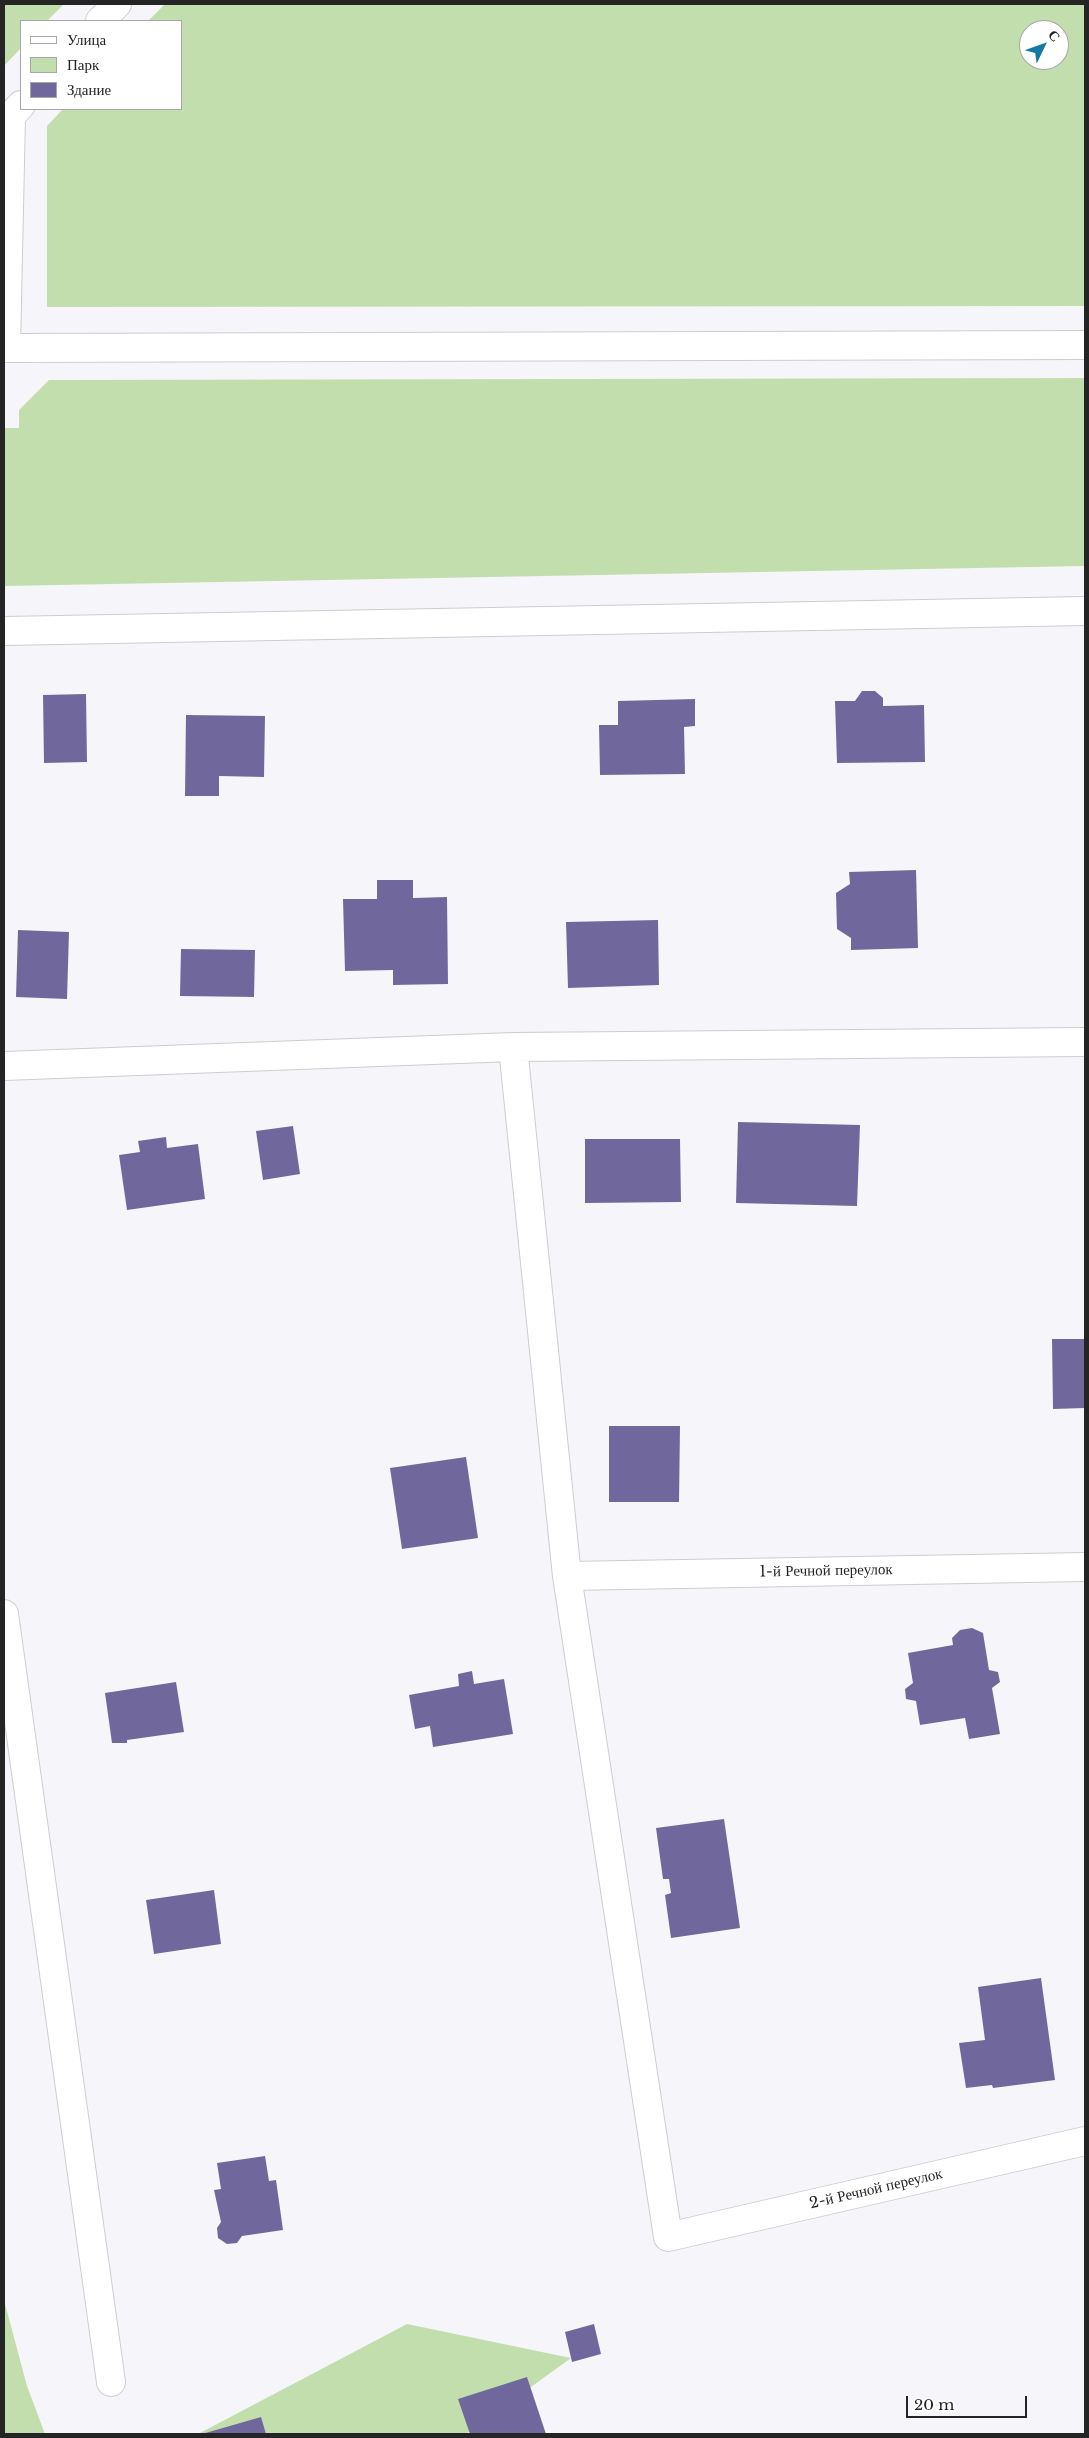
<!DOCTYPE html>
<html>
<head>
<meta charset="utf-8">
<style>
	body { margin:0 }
	#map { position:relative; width:1089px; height:2438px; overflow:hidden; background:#f6f6fa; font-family:"Libre Baskerville",serif }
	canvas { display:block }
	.frame { position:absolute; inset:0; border:5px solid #242425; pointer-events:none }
	.legend { position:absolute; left:20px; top:20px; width:162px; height:90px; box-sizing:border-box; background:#fff; border:1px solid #a7a7a8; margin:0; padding:6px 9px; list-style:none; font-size:15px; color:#242425 }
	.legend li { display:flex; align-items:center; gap:10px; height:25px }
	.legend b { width:25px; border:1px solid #a7a7a8 }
	.north { position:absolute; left:1019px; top:20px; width:50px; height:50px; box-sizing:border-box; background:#fff; border:1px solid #a7a7a8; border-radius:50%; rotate:48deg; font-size:14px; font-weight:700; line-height:20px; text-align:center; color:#242425 }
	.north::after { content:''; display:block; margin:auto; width:18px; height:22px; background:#127aa5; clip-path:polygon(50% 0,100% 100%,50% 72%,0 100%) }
	.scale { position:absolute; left:906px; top:2396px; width:121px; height:22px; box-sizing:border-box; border:2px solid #242425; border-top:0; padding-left:6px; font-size:15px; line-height:18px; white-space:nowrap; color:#242425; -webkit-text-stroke:4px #fff; paint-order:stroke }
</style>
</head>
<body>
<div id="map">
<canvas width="1089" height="2438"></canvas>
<div class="frame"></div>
<ul class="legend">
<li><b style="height:6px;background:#fff"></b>Улица</li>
<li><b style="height:14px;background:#c3dead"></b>Парк</li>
<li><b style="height:14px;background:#70689d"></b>Здание</li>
</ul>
<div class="north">С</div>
<div class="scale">20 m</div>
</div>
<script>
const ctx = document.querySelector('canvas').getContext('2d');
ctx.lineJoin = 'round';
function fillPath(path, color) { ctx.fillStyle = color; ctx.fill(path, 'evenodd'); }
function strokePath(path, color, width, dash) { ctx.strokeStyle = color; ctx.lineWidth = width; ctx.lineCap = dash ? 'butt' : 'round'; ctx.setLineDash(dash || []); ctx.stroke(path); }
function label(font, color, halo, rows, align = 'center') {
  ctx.font = font + ' "Libre Baskerville",serif'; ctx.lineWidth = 4; ctx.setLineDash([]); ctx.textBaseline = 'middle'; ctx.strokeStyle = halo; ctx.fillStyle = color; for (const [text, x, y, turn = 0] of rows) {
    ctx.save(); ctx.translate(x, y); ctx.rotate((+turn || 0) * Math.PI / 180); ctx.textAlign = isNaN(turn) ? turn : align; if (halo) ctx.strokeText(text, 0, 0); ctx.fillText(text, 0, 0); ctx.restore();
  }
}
const green = new Path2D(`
	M4,4H64L47,21H21V48L4,66Z
	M165,4H1085V306L47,307V126L63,109H181V21H148ZM1029,30H1059V60H1029Z
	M1085,378V566L4,586V428H19V410L49,380Z
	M4,2300L27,2386L45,2434H4Z
	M407,2324L571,2358L466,2434H198Z`);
const building = new Path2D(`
	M862,691H875L883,698V706L924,705L925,762L837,763L835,701H855Z
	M86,694L87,762L44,763L43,695Z
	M695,699V726L684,727L685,774L600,775L599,725H618V701Z
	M186,715L265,716L264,777L219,776V796H185Z
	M916,870L918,948L851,950V938L837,929L836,893L850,884L849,872Z
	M377,880H413V898L447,897L448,984L393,985V970L345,971L343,899H377Z
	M658,920L659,985L568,988L566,922Z
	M18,930L69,932L67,999L16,997Z
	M181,949L255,950L254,997L180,996Z
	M738,1122L860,1125L857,1206L736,1203Z
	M293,1126L300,1174L263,1180L256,1131Z
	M166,1137L167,1148L198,1144L205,1199L127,1210L119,1155L140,1152L138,1141Z
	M585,1139H680L681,1202L585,1203Z
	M1052,1339H1085V1408L1053,1409Z
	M609,1426H680L679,1502H609Z
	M466,1457L478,1538L402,1549L390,1468Z
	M972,1628L983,1633L989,1670L998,1672L1000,1682L992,1688L1000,1734L969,1739L965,1718L920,1725L916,1701L906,1699L905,1689L913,1683L908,1653L953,1645L952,1638L960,1630Z
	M472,1671L474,1684L504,1679L513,1734L433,1747L430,1726L415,1729L409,1695L459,1686L458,1674Z
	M176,1682L184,1732L127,1740V1743H112L105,1693Z
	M724,1819L740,1928L671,1938L665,1895L671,1893L669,1879H663L656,1828Z
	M214,1890L221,1944L154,1954L146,1900Z
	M1041,1978L1055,2080L993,2088L992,2085L966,2088L959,2043L985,2040L978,1987Z
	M265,2156L269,2181L276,2180L283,2230L242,2236L237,2243L227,2244L218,2238L217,2228L221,2222L214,2190L221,2189L217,2163Z
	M594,2324L601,2354L572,2362L565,2332Z
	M527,2377L546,2434H470L458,2399Z
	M261,2417L266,2434H202Z`);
const street = new Path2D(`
	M100,21L117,4
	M21,105L11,116L6,348L1085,345
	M4,631L1085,611
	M513,1047L567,1576L668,2237L1085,2141
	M4,1066L513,1047L1085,1042
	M567,1576L1085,1567
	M4,1614L111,2382`);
const streetNames = [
	["1-й Речной переулок",826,1571,-1],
	["2-й Речной переулок",876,2189,-13]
];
fillPath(green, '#c3dead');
fillPath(building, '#70689d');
strokePath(street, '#cdcdd1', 30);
strokePath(street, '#fff', 28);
label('15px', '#242425', '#fff', streetNames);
</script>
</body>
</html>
